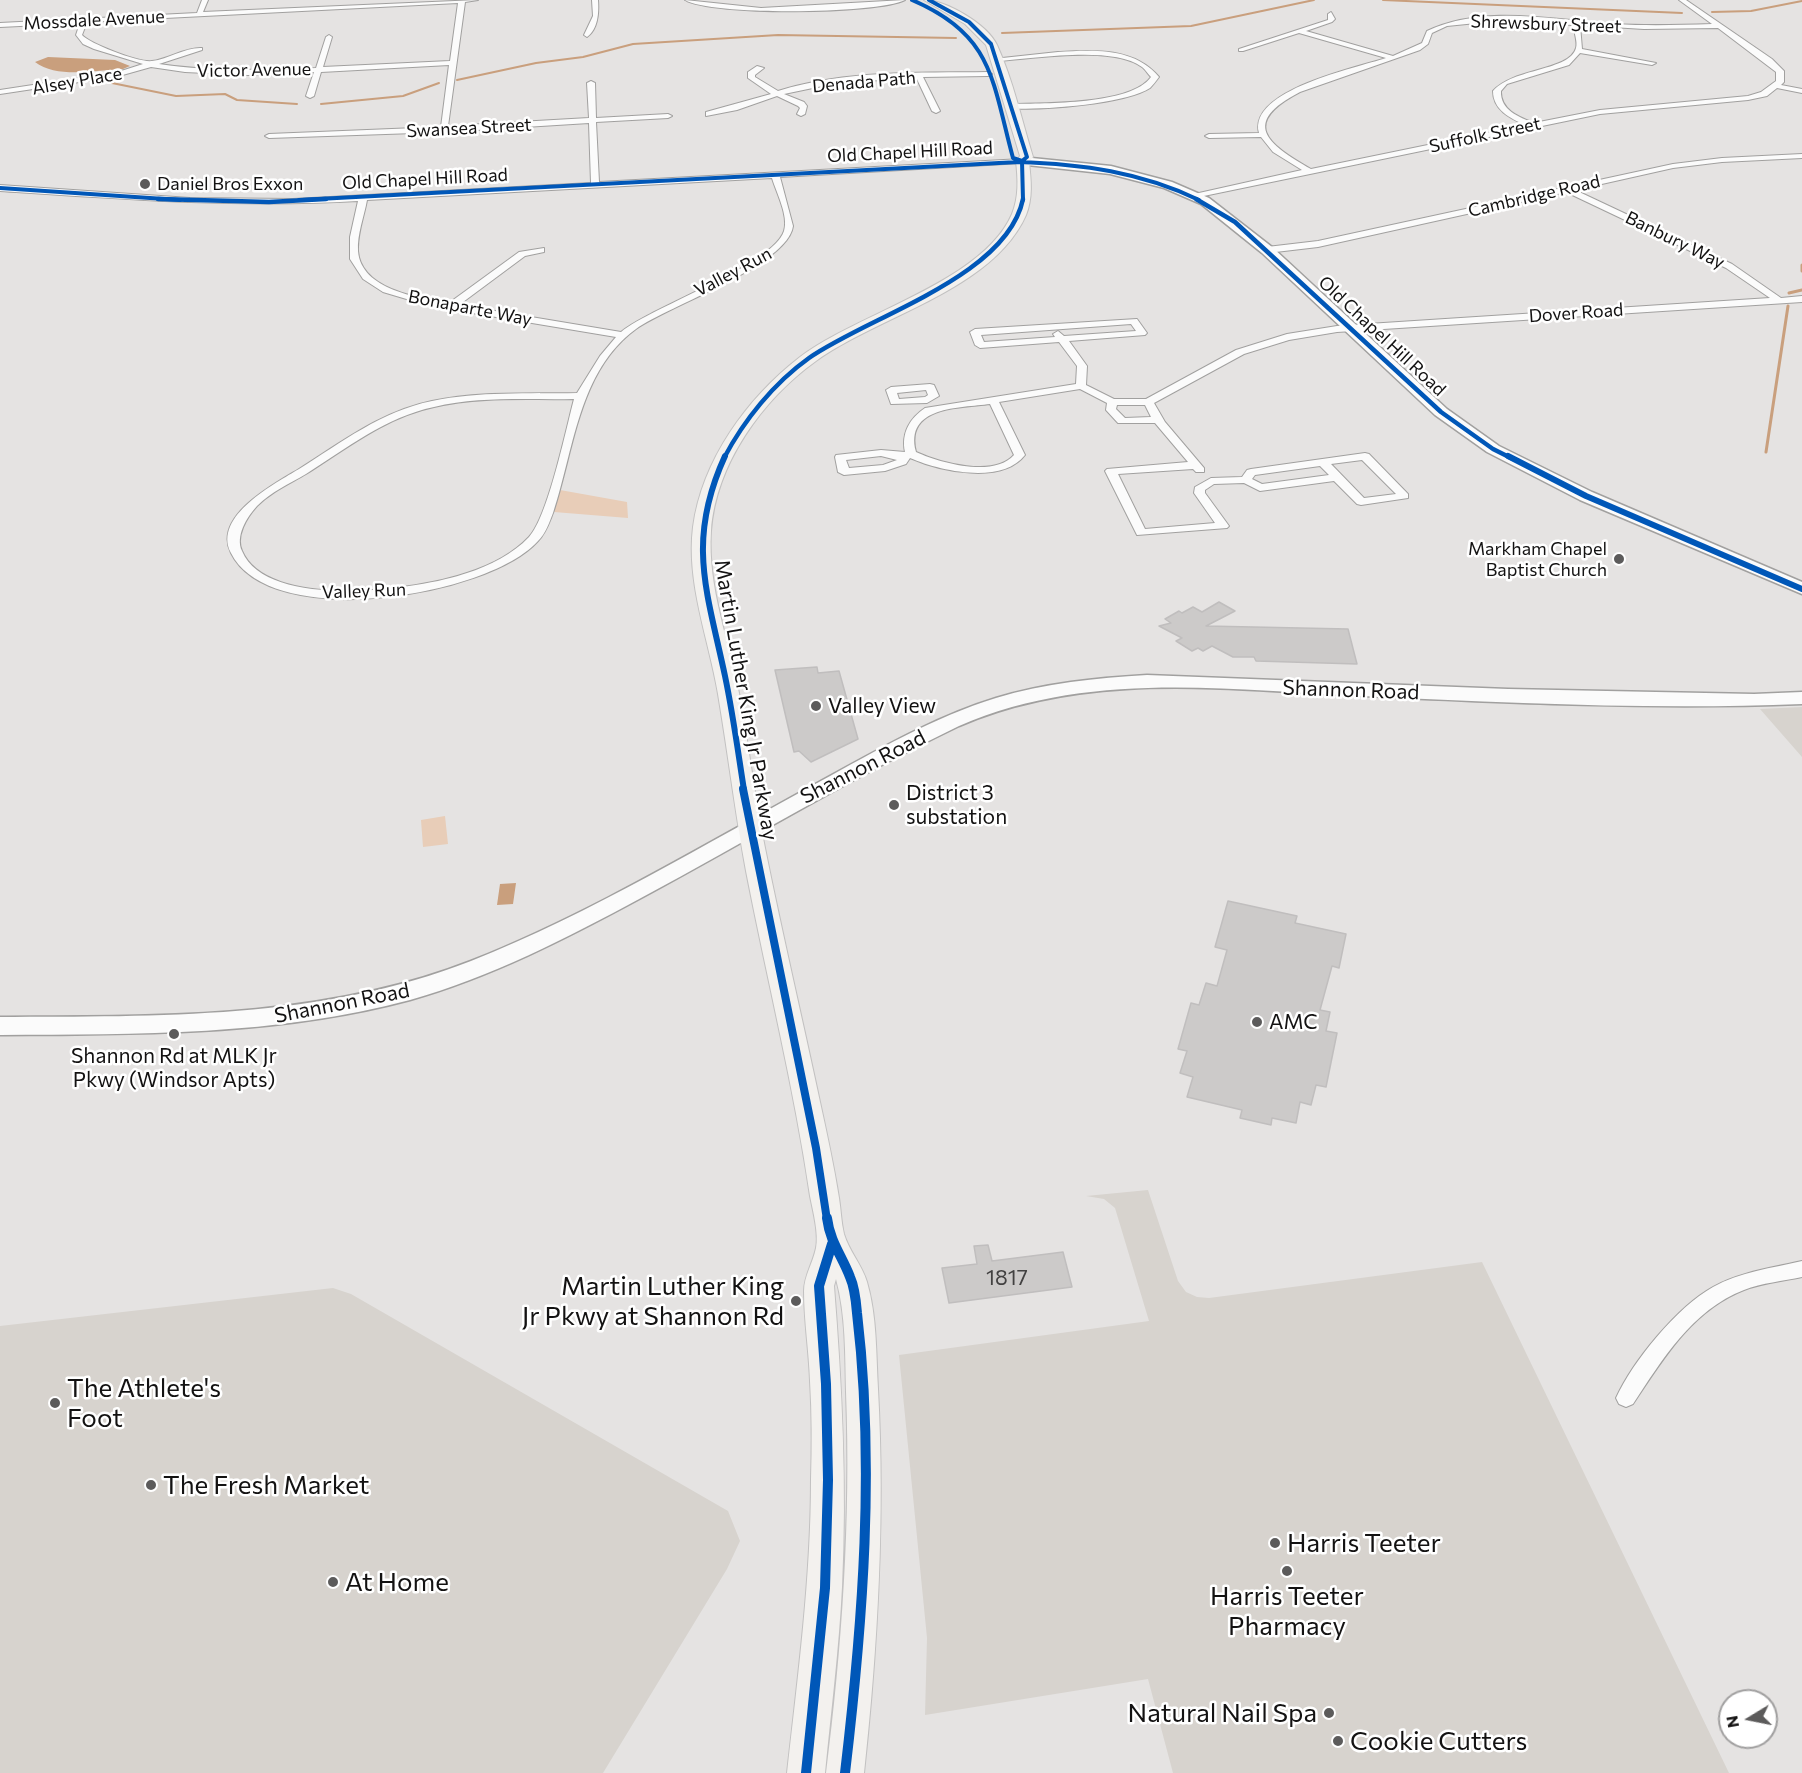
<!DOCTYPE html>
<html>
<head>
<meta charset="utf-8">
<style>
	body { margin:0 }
	#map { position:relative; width:1802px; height:1773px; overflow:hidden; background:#e5e3e2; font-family:Commissioner,sans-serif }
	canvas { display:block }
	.north { position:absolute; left:1718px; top:1689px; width:60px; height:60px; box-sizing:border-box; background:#fff; border:2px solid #a1a0a0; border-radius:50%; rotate:260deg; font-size:16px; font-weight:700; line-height:24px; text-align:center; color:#131212 }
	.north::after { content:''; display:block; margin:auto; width:21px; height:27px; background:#5c5b5b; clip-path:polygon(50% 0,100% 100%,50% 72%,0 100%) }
</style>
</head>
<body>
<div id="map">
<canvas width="1802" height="1773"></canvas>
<div class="north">N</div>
</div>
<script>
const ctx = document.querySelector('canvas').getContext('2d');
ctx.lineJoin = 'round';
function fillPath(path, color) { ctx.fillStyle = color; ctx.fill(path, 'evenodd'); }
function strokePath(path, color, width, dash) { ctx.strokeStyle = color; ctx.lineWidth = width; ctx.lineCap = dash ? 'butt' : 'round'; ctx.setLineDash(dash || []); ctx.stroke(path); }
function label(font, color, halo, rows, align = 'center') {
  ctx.font = font + ' Commissioner,sans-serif'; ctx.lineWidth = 5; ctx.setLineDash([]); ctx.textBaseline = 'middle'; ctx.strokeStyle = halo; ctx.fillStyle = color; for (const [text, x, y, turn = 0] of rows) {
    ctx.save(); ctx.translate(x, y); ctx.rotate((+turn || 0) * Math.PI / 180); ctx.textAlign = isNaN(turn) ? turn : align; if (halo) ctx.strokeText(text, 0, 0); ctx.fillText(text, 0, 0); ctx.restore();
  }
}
const built = new Path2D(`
	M1802,707V757L1760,709Z
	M1148,1190L1178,1281L1186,1292L1197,1297L1209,1298L1482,1262L1729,1773H1173L1148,1679L925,1715L927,1638L899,1355L1149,1321L1115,1208L1104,1199L1086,1196Z
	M333,1288L351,1294L728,1511L740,1541L727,1569L603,1773H0V1326Z`);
const green = new Path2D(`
	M560,490L627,502L628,518L554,512Z
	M445,816L448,844L423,847L421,820Z`);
const water = new Path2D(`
	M48,57L115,60L130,66L123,69C97,70 57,79 35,62Z
	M516,883L513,904L497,905L500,884Z`);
const streamFar1 = new Path2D(`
	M1383,0L1682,13
	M1712,12L1751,11L1802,1
	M1002,33L1191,26L1314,0
	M457,80L536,63L583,57L633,44L778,35L956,38
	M107,82L176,96L225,94L237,100L297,104
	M321,104L403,96L439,83`);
const stream = new Path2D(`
	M1802,265V271
	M1789,293L1802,290
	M1766,452L1788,306`);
const building = new Path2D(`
	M1219,602L1235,611L1206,626L1348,629L1357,664L1256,661L1254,657H1233L1212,646L1203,651L1198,648L1192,651L1176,641L1182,638L1159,626L1171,623L1165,619L1179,611L1182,613L1193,607L1202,612Z
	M817,667L818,673L839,671L858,739L811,762L799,751L794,752L775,670Z
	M1228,901L1297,916L1295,923L1346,934L1339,968L1332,966L1320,1010L1330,1012L1326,1031L1337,1033L1326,1087L1316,1085L1311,1105L1300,1102L1296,1123L1272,1118L1271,1125L1240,1118L1242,1110L1187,1097L1193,1077L1180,1073L1187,1051L1178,1049L1191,1003L1199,1005L1206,983L1217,986L1227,950L1215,947Z
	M988,1245L992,1261L1063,1252L1072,1287L949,1303L942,1268L977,1264L974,1246Z`);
const street = new Path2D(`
	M202,0H208L203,12L478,0L465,2L448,126L589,118L587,83L591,81L595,83L596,118L668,114L672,116L668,118L596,122L599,182L1022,159L1026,161L1022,163L780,177L793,226C788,265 668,306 636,329C578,371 574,451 553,513C549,523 546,533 538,541C488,597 270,632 231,553C212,516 276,483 299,469C342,442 382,411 432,401C479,391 528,394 577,393L600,356L616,337L430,306L383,292L363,279L350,259V237L358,201C238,208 120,199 0,191V185L190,198L293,199L591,183L589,123L444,132L269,138L265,136L269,134L441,127L449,65L321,72L314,96L310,98L306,96L314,72L248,75L185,72L151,67L119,76L0,94V90L118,72L143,64L94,49L83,44L76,35L80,23L0,27V23L197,13ZM458,3L450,61L323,67L332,37L329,35L326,37L316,68C263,70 211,72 159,64L202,50V48C185,47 169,59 152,61C140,63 90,44 82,35L87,22ZM772,178C776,192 789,216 784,231C773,265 653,306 621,332L459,305L525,256L544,252V248L519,252L449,303C419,298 361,290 358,251C357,234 364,217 367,200ZM574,399C566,429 548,517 529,537C513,554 489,566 467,573C419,590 267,611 242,551C235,536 247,517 257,506C271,492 289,484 306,474C347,448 386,417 434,407C480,396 527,400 574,399Z
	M592,0H598C599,13 598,29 587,37L584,35L593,16Z
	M685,0L761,8L905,0C878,14 712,16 685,0Z
	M1679,0H1686L1772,59L1784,71V82L1781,85L1802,89V93L1777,88L1767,96L1748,100L1600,114L1194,198L1190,195L1302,170L1273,152L1261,137L1209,138L1205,136L1209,134L1259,133C1248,90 1356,68 1386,58L1299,33L1243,51H1239V49L1328,20V14L1331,12L1335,19L1332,22L1306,31L1393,56L1422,43L1427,31C1483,4 1555,20 1615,24C1647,26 1680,25 1712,24ZM1496,21L1573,25C1574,32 1578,42 1576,48C1570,71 1513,68 1493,91C1493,110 1510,118 1525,125L1311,169C1267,144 1240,123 1300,92L1420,50L1428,44L1432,33L1447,26ZM1580,25L1644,29L1718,28L1776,72V81L1761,92L1748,96L1600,110L1534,123C1519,117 1500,110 1501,91L1507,84L1569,65L1580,53L1652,65L1656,63L1582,49Z
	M1058,52C1093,50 1134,47 1159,77C1156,81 1153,85 1150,88C1126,104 1038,111 1009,108L1012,104C1045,103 1131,105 1151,77C1148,74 1145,69 1142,67C1112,45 1033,59 997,61L993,59Z
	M757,66L764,68L755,75V77L778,91C845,70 918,73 988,72L992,74L988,76L923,77L940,111L936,113L932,111L916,77L832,84L784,94L804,102L807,106L805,114L801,116L797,114L800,108L798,106L777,96L737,110L706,116V112L771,94L748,78V72Z
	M1802,154V158L1722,162L1673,168L1575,190L1732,264L1781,298L1802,296V302L1337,332L1289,340L1244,354L1154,403L1165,422L1204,468V472H1196L1193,469L1118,474L1145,529L1215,523L1194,493L1195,487L1211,478L1242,477L1247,470L1251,469L1365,453L1369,454L1408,494V498L1361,505L1357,504L1334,481L1260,491L1244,483L1214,484L1205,490V493L1229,526L1227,528L1137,535L1105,471L1107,469L1188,462L1155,423H1118L1106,410L1107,403L1080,389L999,402L1025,455C1002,485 940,471 910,458L906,464L885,471L844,475L838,472L835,457L836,455L881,450L905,452C901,433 910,418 925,408L1076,384L1077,366L1059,342L980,348L975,345L970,332L975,329L1137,319L1147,333L1145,335L1069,341L1087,366L1086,385L1114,399H1146L1236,350L1287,334L1337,326L1770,298L1726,268L1566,192L1318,247L1267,253L1263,250L1267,247L1318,241L1673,164L1722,158ZM1131,324L1136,331L1064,336L1058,331L1053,334L1055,337L984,342L981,335ZM990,404L1014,455C994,478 940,463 916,452C904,406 960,408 990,404ZM1117,405H1145L1151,417L1125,418L1116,409ZM881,456L897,460L883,465L849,468L846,460ZM1362,460L1396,494L1364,498L1331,464ZM1320,466L1329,475L1262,484L1252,479L1255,475Z
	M930,384L934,385L939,396L927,403L891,404L886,390L891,387ZM926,390L928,395L925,397L899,399L897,393Z
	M1802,1261V1277C1783,1281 1762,1283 1744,1290C1692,1310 1662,1360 1633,1404L1626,1407L1619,1404L1616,1398C1633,1361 1677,1307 1713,1287C1740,1272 1772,1268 1802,1261Z`);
const secondary = new Path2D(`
	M1022,157L1111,166L1172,182L1209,198L1272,247L1447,409L1499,446L1592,492L1802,582V594L1580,500L1487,452L1435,415L1262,253L1201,204L1164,188L1110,174L1018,164L1016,161Z
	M1147,675L1508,689L1754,694L1802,692V704C1656,710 1508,703 1362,696C1226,690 1088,670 959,726C851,778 747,841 641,898C567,938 491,977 410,1000C276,1036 138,1034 0,1035V1017C158,1016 321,1020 471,961C592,913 705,844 819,782C876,751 934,717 996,698C1045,683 1096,678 1147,675Z`);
const primary = new Path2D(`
	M924,0C946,0 987,24 997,45C1013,80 1022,121 1033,157L1029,162C1031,180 1033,198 1026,215C993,290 878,316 816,361C762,400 716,464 711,531C707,588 730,643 740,698C749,748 755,799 765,848C782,933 802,1017 820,1102C827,1134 834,1166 839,1198C841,1210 841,1222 844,1234C849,1251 862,1265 867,1282C877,1316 876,1354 878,1389C885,1517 878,1645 864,1773H826C842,1647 851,1520 846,1392C845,1355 846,1315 836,1279L834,1286C842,1386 847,1486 842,1587C839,1649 831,1711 825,1773H787C798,1675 811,1578 811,1479C812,1446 812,1413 810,1381C809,1351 804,1321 804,1291C804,1276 813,1263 816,1248C819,1234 813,1211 810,1196C794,1087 767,979 746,871C735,812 728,753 718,694C709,640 686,583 693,527C702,460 747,398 800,357C858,313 983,282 1012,214C1019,197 1018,179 1016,161L1020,156L986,45L965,24Z`);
const cyclewayFar4 = new Path2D(`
	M912,0C994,35 992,81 1013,158L1022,161
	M929,0L969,22L991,44L1027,157L1022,161L1023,200
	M0,188L180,200
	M299,200L1018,162C1082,164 1141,172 1199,200`);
const cyclewayFar3 = new Path2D(`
	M158,199L269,202L326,199
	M1196,199L1235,222L1441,412L1493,449L1511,458
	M724,458C744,420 774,383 809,358C869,316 1007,277 1023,199`);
const cyclewayFar2 = new Path2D(`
	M725,456C686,541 707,591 725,676C733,714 738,752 744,790
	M1508,456L1586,496L1802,589`);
const cyclewayFar1 = new Path2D(`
	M743,789L816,1148L827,1220`);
const cycleway = new Path2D(`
	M827,1218C830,1242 842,1256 850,1277C855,1288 856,1301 857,1313C875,1465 863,1621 845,1773
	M806,1773L825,1588L828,1480L826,1384L819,1286L832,1244`);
const markers = [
	[145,184,6,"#5c5b5b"],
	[1619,559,6,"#5c5b5b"],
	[816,706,6,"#5c5b5b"],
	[894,805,6,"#5c5b5b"],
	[1257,1022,6,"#5c5b5b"],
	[174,1034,6,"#5c5b5b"],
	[796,1301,6,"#5c5b5b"],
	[55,1403,6,"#5c5b5b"],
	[151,1485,6,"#5c5b5b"],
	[1275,1543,6,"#5c5b5b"],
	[1287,1571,6,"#5c5b5b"],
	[333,1582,6,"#5c5b5b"],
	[1329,1713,6,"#5c5b5b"],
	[1338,1741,6,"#5c5b5b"]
];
const farStreetnames = [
	["Mossdale Avenue",94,20,-3],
	["Shrewsbury Street",1546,24,2],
	["Victor Avenue",254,70,-1],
	["Alsey Place",77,81,-10],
	["Denada Path",864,82,-5],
	["Swansea Street",469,128,-3],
	["Suffolk Street",1485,135,-12],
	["Old Chapel Hill Road",910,152,-3],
	["Old Chapel Hill Road",425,179,-3],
	["Cambridge Road",1534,196,-13],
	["Banbury Way",1675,240,26],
	["Valley Run",733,272,-28],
	["Bonaparte Way",470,308,11],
	["Dover Road",1576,313,-4],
	["Old Chapel Hill Road",1382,336,43],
	["Valley Run",364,591,-2]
];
const farPoinames = [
	["Daniel Bros Exxon",157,184],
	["Markham Chapel",1607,549,"right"],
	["Baptist Church",1607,570,"right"]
];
const streetNames = [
	["Shannon Road",1351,690,2],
	["Martin Luther King Jr Parkway",746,700,80],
	["Shannon Road",863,767,-27],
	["Shannon Road",342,1003,-11]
];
const poiNames = [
	["Valley View",828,706],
	["District 3",906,793],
	["substation",906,817],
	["AMC",1269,1022],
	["Shannon Rd at MLK Jr",174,1056,"center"],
	["Pkwy (Windsor Apts)",174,1080,"center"]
];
const nearNumbernames = [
	["1817",1007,1278]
];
const nearPoinames = [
	["Martin Luther King",784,1286,"right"],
	["Jr Pkwy at Shannon Rd",784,1316,"right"],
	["The Athlete's",67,1388],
	["Foot",67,1418],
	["The Fresh Market",163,1485],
	["Harris Teeter",1287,1543],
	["At Home",345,1582],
	["Harris Teeter",1287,1596,"center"],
	["Pharmacy",1287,1626,"center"],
	["Natural Nail Spa",1317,1713,"right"],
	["Cookie Cutters",1350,1741]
];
fillPath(built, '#d7d3ce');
fillPath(green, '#e8cdb8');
fillPath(water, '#c99f7d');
strokePath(streamFar1, '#c99f7d', 2);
strokePath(stream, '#c99f7d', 3);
fillPath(building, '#cccac9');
strokePath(building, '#c0bebe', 1.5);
strokePath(street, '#a1a09f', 2);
strokePath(secondary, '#a1a09f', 3);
strokePath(primary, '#c2c1c1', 2);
fillPath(street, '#fbfbfb');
fillPath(secondary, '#fbfbfb');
fillPath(primary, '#f3f1ee');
strokePath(cyclewayFar4, '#0057b8', 4);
strokePath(cyclewayFar3, '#0057b8', 4.5);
strokePath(cyclewayFar2, '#0057b8', 6);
strokePath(cyclewayFar1, '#0057b8', 8);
strokePath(cycleway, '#0057b8', 10);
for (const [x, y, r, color] of markers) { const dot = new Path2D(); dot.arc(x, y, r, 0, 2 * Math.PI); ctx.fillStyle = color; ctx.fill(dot); strokePath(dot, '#fff', 2); }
label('18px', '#131212', '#fff', farStreetnames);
label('18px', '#131212', '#fff', farPoinames, 'left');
label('21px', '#131212', '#fff', streetNames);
label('21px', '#131212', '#fff', poiNames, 'left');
label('21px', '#424141', null, nearNumbernames);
label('26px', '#131212', '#fff', nearPoinames, 'left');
</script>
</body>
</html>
